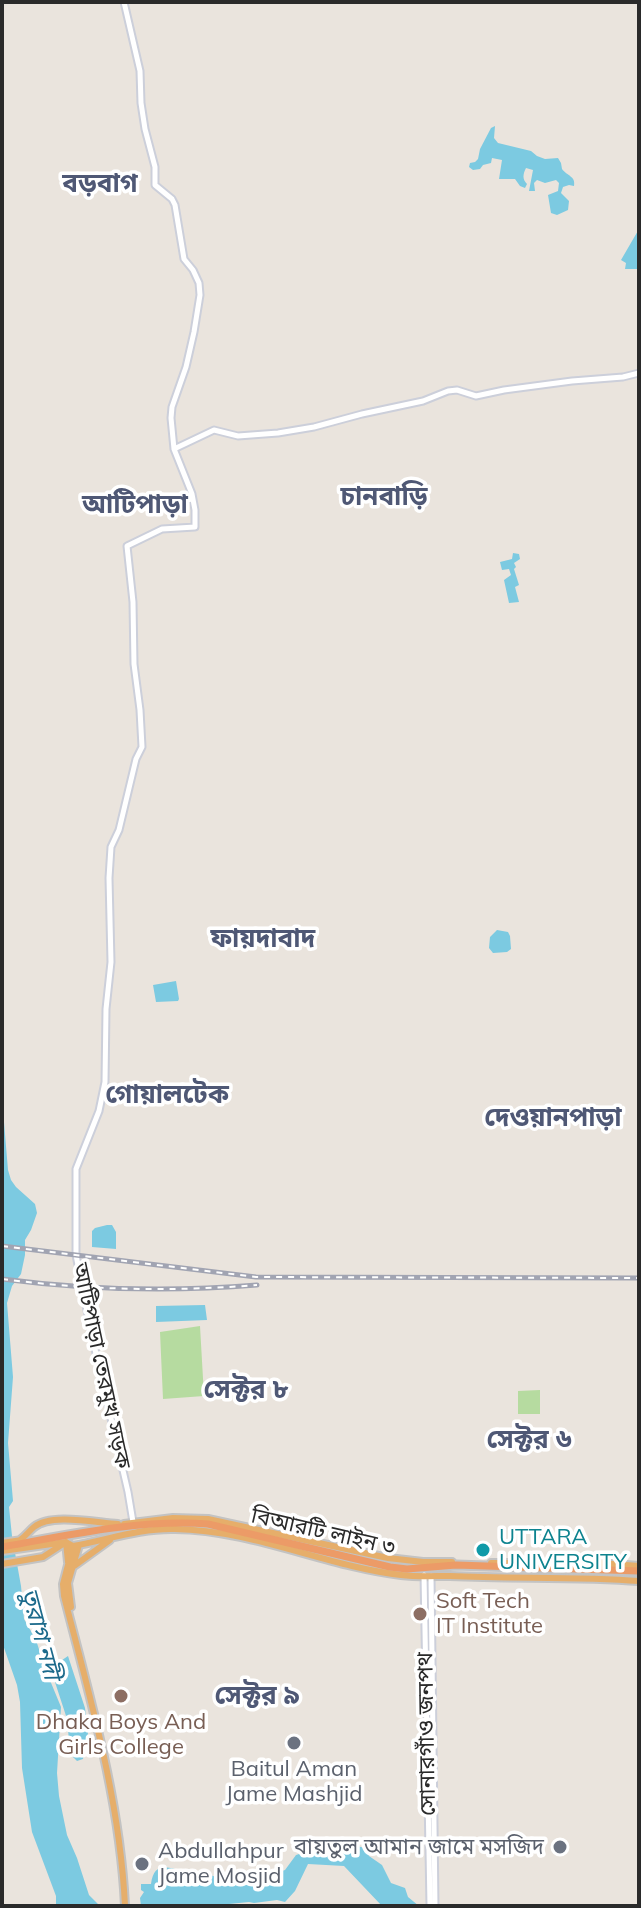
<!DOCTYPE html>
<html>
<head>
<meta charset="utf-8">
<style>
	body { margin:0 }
	#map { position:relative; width:641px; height:1908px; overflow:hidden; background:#eae4dd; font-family:Mulish,sans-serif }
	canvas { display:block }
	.frame { position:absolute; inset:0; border:4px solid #2a2a2a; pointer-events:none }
</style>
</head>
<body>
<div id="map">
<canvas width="641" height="1908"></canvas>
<div class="frame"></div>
</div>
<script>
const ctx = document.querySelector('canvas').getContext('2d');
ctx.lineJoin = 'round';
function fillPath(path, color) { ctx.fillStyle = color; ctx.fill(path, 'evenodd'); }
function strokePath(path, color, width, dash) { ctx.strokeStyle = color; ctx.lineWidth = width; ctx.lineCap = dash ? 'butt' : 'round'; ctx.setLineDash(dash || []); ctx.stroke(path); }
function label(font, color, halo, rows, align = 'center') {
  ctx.font = font + ' Mulish,"Noto Sans Bengali",sans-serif'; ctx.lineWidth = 7; ctx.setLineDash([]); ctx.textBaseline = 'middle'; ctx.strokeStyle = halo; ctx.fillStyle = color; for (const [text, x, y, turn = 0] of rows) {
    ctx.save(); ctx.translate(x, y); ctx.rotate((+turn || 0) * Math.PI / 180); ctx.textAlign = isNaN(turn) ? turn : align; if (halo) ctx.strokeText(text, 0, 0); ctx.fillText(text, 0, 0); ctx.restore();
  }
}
const green = new Path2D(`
	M200,1326L204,1396L163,1399L160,1332Z
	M540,1390V1414H518V1391Z`);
const water = new Path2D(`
	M495,126L494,138L498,143L531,151L537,156L545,159L558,158L561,163L562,169C567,176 576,176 574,186L569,185L563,187L561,193L569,201L568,210L557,215L551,213L548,195L558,191L559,183L556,180L545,183L537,180L534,183L535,191H529L533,170L526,168C523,174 522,179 527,184L525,188L520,186L515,179H499L502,160L492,158L491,163L483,165L480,169L473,170L469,167L470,163L475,162L478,159L480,149L491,128Z
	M639,229V269H625L626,263L621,260Z
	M513,553L519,554L520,559L514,563L516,567L514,569L519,585L515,587L519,602L509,603L504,580L511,575L509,569L502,570L500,562L512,559Z
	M497,930L508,932L510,936L511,949L507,952L493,953L489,948L490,937Z
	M176,981L179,999L178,1001L156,1002L153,985Z
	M2,1098L8,1170L11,1180L16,1187L35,1204L37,1213L31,1230L25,1240V1255L21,1274L12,1286L7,1303L13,1377L8,1443L13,1501L9,1507L12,1536L21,1586L24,1619L36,1640L46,1671L68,1656L85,1708L88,1733L83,1759L77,1761L69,1753L68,1722L53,1676L47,1673L61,1707L57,1773L59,1796L67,1835L77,1858L89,1895L100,1906H56V1896L32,1832L22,1768L20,1702L17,1685L2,1642Z
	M107,1225H112L116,1232V1249L92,1247V1231L95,1228Z
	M205,1305L207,1320L156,1322V1306Z
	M327,1845H353L365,1848L369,1856L382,1865L391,1883L405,1888L408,1897L419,1906H382L344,1866L308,1864L295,1891L285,1902L277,1900L254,1903L249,1902L209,1906L201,1904L200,1906H141L140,1898L144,1892L141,1890V1884H151C154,1861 168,1867 184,1872L187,1869L247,1885L261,1883L270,1875L285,1870L296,1855Z`);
const secondary = new Path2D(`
	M124,2L140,71L141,103L145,129L155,167V185L172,199L175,205L184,259L193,270L199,283L200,295L194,332L186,367L172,407L171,418L174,449L192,494L195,510V527L162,529L127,546L133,602L134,664L140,710L142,747L136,759L119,830L111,847L109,878L111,962L106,1009L105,1082L99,1111L76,1169V1255L94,1345L128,1492L133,1522
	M174,449L214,430L238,436L278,433L314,427L362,414L423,401L448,391L457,390L476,396L504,390L572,381L623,377L639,373
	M424,1575L430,1906
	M431,1576L435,1906`);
const trunk = new Path2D(`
	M124,1524L173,1518L208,1519L388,1558L423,1562H452
	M20,1540C26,1536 29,1531 34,1527C51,1513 97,1523 118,1524
	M2,1543L22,1540
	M73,1546L63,1584L64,1596C90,1698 120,1800 125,1906
	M2,1551L66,1542L73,1546C107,1540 140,1528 175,1529C253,1530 325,1566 401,1575C417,1577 434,1576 450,1576C513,1579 576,1576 639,1581
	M491,1563H599L639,1566
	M2,1564L43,1557L66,1542L68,1562
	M74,1566L110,1540
	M71,1607L68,1583L79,1545`);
const motorway = new Path2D(`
	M2,1547C68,1535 141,1519 208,1524L390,1567L407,1569L456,1565L639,1571`);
const rail = new Path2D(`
	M2,1246L256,1277L639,1278
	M2,1279C87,1290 171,1292 257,1285`);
const markers = [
	[483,1550,8,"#0f9aa8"],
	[420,1614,8,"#8d6e63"],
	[121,1696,8,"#8d6e63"],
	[294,1743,8,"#6b7280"],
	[560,1847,8,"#6b7280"],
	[142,1864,8,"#6b7280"]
];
const streetNames = [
	["আটিপাড়া তেরমুখ সড়ক",101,1366,78],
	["বিআরটি লাইন ৩",323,1532,13],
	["সোনারগাঁও জনপথ",427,1734,-91]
];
const cultureNames = [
	["UTTARA",499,1537],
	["UNIVERSITY",499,1562]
];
const educationNames = [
	["Soft Tech",436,1601],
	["IT Institute",436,1626],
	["Dhaka Boys And",121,1722,"center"],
	["Girls College",121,1747,"center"]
];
const worshipNames = [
	["Baitul Aman",294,1769],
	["Jame Mashjid",294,1794],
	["বায়তুল আমান জামে মসজিদ",544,1847,"right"],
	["Abdullahpur",158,1851,"left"],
	["Jame Mosjid",158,1876,"left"]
];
const waterNames = [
	["তুরাগ নদী",40,1634,75]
];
const quarterNames = [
	["বড়বাগ",100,184],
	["চানবাড়ি",384,497],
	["আটিপাড়া",135,505],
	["ফায়দাবাদ",263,939],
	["গোয়ালটেক",167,1095],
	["দেওয়ানপাড়া",553,1118],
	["সেক্টর ৮",246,1390],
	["সেক্টর ৬",529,1440],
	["সেক্টর ৯",257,1696]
];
fillPath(green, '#b6dba0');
fillPath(water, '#7ccae1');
strokePath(secondary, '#cccfda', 9);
strokePath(trunk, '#c3c3c3', 10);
strokePath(motorway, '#c3c3c3', 11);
strokePath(secondary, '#fff', 5);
strokePath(trunk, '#e6ae6a', 6);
strokePath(motorway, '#ec9b67', 7);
strokePath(rail, '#a1a4b2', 5);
strokePath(rail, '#fff', 2, [6]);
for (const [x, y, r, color] of markers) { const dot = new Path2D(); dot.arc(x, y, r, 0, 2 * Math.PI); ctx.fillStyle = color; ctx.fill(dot); strokePath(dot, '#fff', 3); }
label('22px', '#2a2a2a', '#fff', streetNames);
label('22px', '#0d838f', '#fff', cultureNames, 'left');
label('22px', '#785e54', '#fff', educationNames, 'left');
label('22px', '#5b616d', '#fff', worshipNames);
label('italic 24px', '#1c6a8b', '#fff', waterNames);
label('bold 26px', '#4f5875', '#fff', quarterNames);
</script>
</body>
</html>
